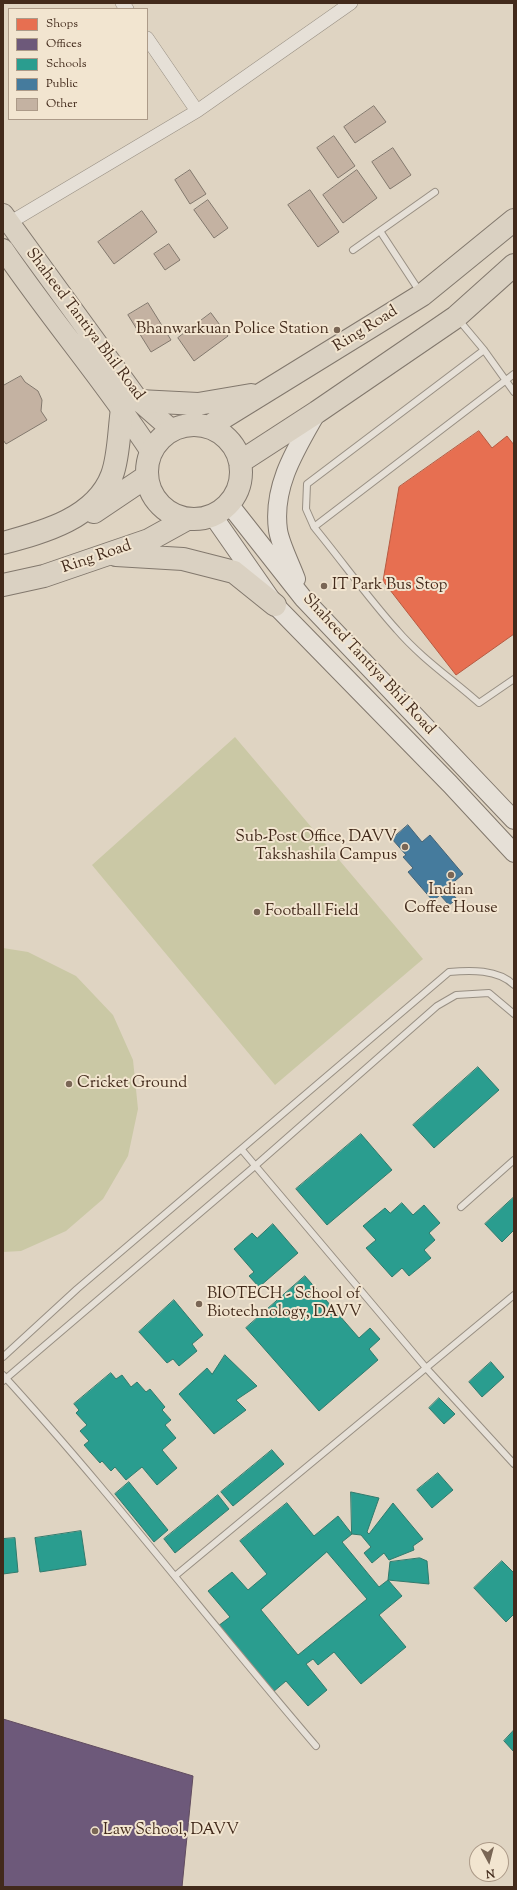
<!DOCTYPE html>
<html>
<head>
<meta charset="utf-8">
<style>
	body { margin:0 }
	#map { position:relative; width:517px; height:1890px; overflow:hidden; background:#dfd4c2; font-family:"Sorts Mill Goudy",serif }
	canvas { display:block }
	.frame { position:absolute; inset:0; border:4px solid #422a1b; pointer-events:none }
	.legend { position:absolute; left:8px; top:8px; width:140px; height:112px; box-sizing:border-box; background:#f2e5d0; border:1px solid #ac9a88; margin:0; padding:5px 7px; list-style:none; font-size:12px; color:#422a1b }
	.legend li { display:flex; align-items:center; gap:8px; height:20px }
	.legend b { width:20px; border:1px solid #ac9a88 }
	.north { position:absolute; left:469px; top:1842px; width:40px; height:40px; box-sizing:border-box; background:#f2e5d0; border:1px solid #ac9a88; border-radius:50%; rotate:173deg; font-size:11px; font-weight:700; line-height:16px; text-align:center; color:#422a1b }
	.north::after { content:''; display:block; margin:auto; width:14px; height:18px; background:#796655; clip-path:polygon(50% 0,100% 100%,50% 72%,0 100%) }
</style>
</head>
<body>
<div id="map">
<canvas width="517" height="1890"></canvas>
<div class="frame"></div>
<ul class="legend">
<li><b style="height:11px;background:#e76f51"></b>Shops</li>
<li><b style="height:11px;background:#6d597a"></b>Offices</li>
<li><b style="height:11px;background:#2a9d8f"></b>Schools</li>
<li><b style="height:11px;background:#457b9d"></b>Public</li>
<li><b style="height:11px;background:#c4b2a2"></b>Other</li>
</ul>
<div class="north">N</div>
</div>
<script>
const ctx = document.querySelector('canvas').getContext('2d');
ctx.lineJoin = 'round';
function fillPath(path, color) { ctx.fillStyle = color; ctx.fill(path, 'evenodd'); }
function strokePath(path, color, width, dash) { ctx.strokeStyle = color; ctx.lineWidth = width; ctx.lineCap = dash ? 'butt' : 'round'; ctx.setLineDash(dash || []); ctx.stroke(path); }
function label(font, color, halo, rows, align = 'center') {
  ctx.font = font + ' "Sorts Mill Goudy",serif'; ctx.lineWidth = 4; ctx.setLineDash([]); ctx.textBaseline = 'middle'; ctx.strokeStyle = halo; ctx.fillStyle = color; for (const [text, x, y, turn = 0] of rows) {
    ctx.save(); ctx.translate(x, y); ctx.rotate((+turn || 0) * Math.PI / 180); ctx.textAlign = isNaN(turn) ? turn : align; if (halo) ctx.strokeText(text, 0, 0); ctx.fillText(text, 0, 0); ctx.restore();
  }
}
const green = new Path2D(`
	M235,737L423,959L275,1085L92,865Z
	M3,948L28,952L76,976L113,1015L133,1060L138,1109L128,1156L103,1199L66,1231L21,1251L3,1252Z`);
const shops = new Path2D(`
	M479,431L492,448L507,436L514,445V634L456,675L383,581L399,487Z`);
const offices = new Path2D(`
	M3,1719L193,1776L182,1887H3Z`);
const schools = new Path2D(`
	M478,1067L499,1090L434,1148L413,1125Z
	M361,1134L392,1170L327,1225L296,1189Z
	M514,1197V1230L502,1242L485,1224Z
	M402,1203L413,1215L424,1205L440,1223L429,1233L435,1240L424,1250L431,1258L409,1276L402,1268L392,1277L366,1248L376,1240L363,1226L385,1208L390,1213Z
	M273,1224L298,1253L259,1287L249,1276L254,1272L234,1249L252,1233L257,1238Z
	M305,1276L359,1338L370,1328L380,1339L369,1349L378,1360L319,1411L246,1328Z
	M174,1300L203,1335L192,1344L197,1351L179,1366L173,1359L167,1363L139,1332Z
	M225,1355L257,1386L236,1400L246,1410L214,1434L179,1394L207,1368L212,1374Z
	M491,1362L504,1377L482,1397L469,1382Z
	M111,1373L116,1379L122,1375L131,1387L137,1382L146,1392L150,1389L165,1407L162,1410L171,1420L165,1425L176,1438L162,1450L177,1468L157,1485L142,1467L126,1480L115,1467L111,1471L102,1461L100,1463L84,1445L89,1441L80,1431L87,1425L76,1413L79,1410L74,1404Z
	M439,1398L455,1414L444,1424L429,1408Z
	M272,1450L284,1464L233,1506L221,1492Z
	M438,1473L453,1490L432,1508L417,1490Z
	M129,1482L168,1530L154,1542L115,1494Z
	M351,1492L379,1498L367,1532L369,1534L393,1503L423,1539L413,1546L414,1550L389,1560L384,1553L372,1563L364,1553L371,1547L361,1535L352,1534Z
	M218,1495L229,1509L175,1553L164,1539Z
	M287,1503L314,1536L338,1516L352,1534L342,1542L379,1587L388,1580L402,1596L379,1615L406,1647L361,1684L334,1652L318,1665L313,1659L306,1664L327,1690L308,1706L286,1681L273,1692L218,1626L230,1617L208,1591L232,1572L248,1590L267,1574L240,1541ZM327,1552L367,1599L298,1655L261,1610Z
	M81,1531L86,1565L40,1572L35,1538Z
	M15,1538L18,1572L3,1574V1539Z
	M420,1558L427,1561L429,1584L388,1580L390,1562Z
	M502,1561L514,1573V1614L506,1622L474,1588Z
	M514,1730V1752L504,1741Z`);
const public = new Path2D(`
	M408,825L422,842L430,835L463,874L447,888L457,899L449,905L440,895L433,901L408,872L413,868L403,857L406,855L392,839Z`);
const building = new Path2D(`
	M374,106L386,122L355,143L344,127Z
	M334,136L355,166L338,178L317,148Z
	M393,148L411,175L390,189L372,162Z
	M190,170L206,194L190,204L175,180Z
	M357,170L377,198L343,223L323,195Z
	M310,190L339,232L318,247L288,205Z
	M208,200L228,228L214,238L194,210Z
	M142,211L157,232L114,264L98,242Z
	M169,244L180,260L165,270L154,254Z
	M148,303L171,340L151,352L128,315Z
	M211,313L228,336L194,361L178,338Z
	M21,376L25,382L38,391L42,400L41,411L47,420L6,444L3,440V386Z`);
const lane = new Path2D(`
	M380,231L420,292
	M353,250L435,192
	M458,319L484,350L514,392
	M514,374L314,527C342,561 368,598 397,630C421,658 452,679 479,703L514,679
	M314,527L306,509L307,484L484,350
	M242,1150L427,1369L514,1464
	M461,1207L514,1160
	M3,1357L77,1289L449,972C470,970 498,969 514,985
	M3,1375C112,1494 211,1624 316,1746
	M3,1381L255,1166L437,1006L456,995L489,993L514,1014
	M175,1576L514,1295`);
const street = new Path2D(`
	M122,3L127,9
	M147,38L197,111L351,3
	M9,223L197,111`);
const secondary = new Path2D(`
	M229,504L303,598L514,820
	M213,516L275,605L450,784L514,853
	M296,579C291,565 280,544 278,530C272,486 296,449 317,412`);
const primary = new Path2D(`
	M3,214L139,401L172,430
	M3,249C50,318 105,382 151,452`);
const highway = new Path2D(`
	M139,401L198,404L251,395
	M147 472a47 47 0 1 1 94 0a47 47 0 1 1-94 0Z
	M208,427L422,295L514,220
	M240,462L317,412L456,317L514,265
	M94,512L146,477
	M3,543C44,532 96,518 112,475C119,457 119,429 122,409
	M116,555L183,559L234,572L275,605
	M3,585L44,576L149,540L187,519`);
const markers = [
	[337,330,4,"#796655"],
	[324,586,4,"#796655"],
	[405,847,4,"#796655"],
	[451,875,4,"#796655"],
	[257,912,4,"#796655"],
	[69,1084,4,"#796655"],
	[199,1304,4,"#796655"],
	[95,1831,4,"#796655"]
];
const streetNames = [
	["Shaheed Tantiya Bhil Road",84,325,53],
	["Ring Road",366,330,-32],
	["Ring Road",97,558,-19],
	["Shaheed Tantiya Bhil Road",368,665,47]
];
const poiNames = [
	["Bhanwarkuan Police Station",329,330,"right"],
	["IT Park Bus Stop",332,586],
	["Sub-Post Office, DAVV",397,838,"right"],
	["Takshashila Campus",397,856,"right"],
	["Indian",451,891,"center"],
	["Coffee House",451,909,"center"],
	["Football Field",265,912],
	["Cricket Ground",77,1084],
	["BIOTECH - School of",207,1295],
	["Biotechnology, DAVV",207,1313],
	["Law School, DAVV",103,1831]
];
fillPath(green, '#cac8a5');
fillPath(shops, '#e76f51');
strokePath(shops, '#b65a41', 1);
fillPath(offices, '#6d597a');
strokePath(offices, '#604b5e', 1);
fillPath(schools, '#2a9d8f');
strokePath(schools, '#317a6c', 1);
fillPath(public, '#457b9d');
strokePath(public, '#446376', 1);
fillPath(building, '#c4b2a2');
strokePath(building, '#82786d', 1);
strokePath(lane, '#988f83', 8);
strokePath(street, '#988f83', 14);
strokePath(secondary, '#82786d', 20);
strokePath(primary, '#82786d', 22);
strokePath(highway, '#82786d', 24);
strokePath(lane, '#e6e0d7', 6);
strokePath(street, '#e6e0d7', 13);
strokePath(secondary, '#e6e0d7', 18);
strokePath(primary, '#dad1c2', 20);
strokePath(highway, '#dad1c2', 22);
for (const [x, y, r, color] of markers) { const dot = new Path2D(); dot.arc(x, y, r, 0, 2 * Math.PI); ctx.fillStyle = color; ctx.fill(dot); strokePath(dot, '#f2e5d0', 1.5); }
label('16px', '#422a1b', '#f2e5d0', streetNames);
label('16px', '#422a1b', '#f2e5d0', poiNames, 'left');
</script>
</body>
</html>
